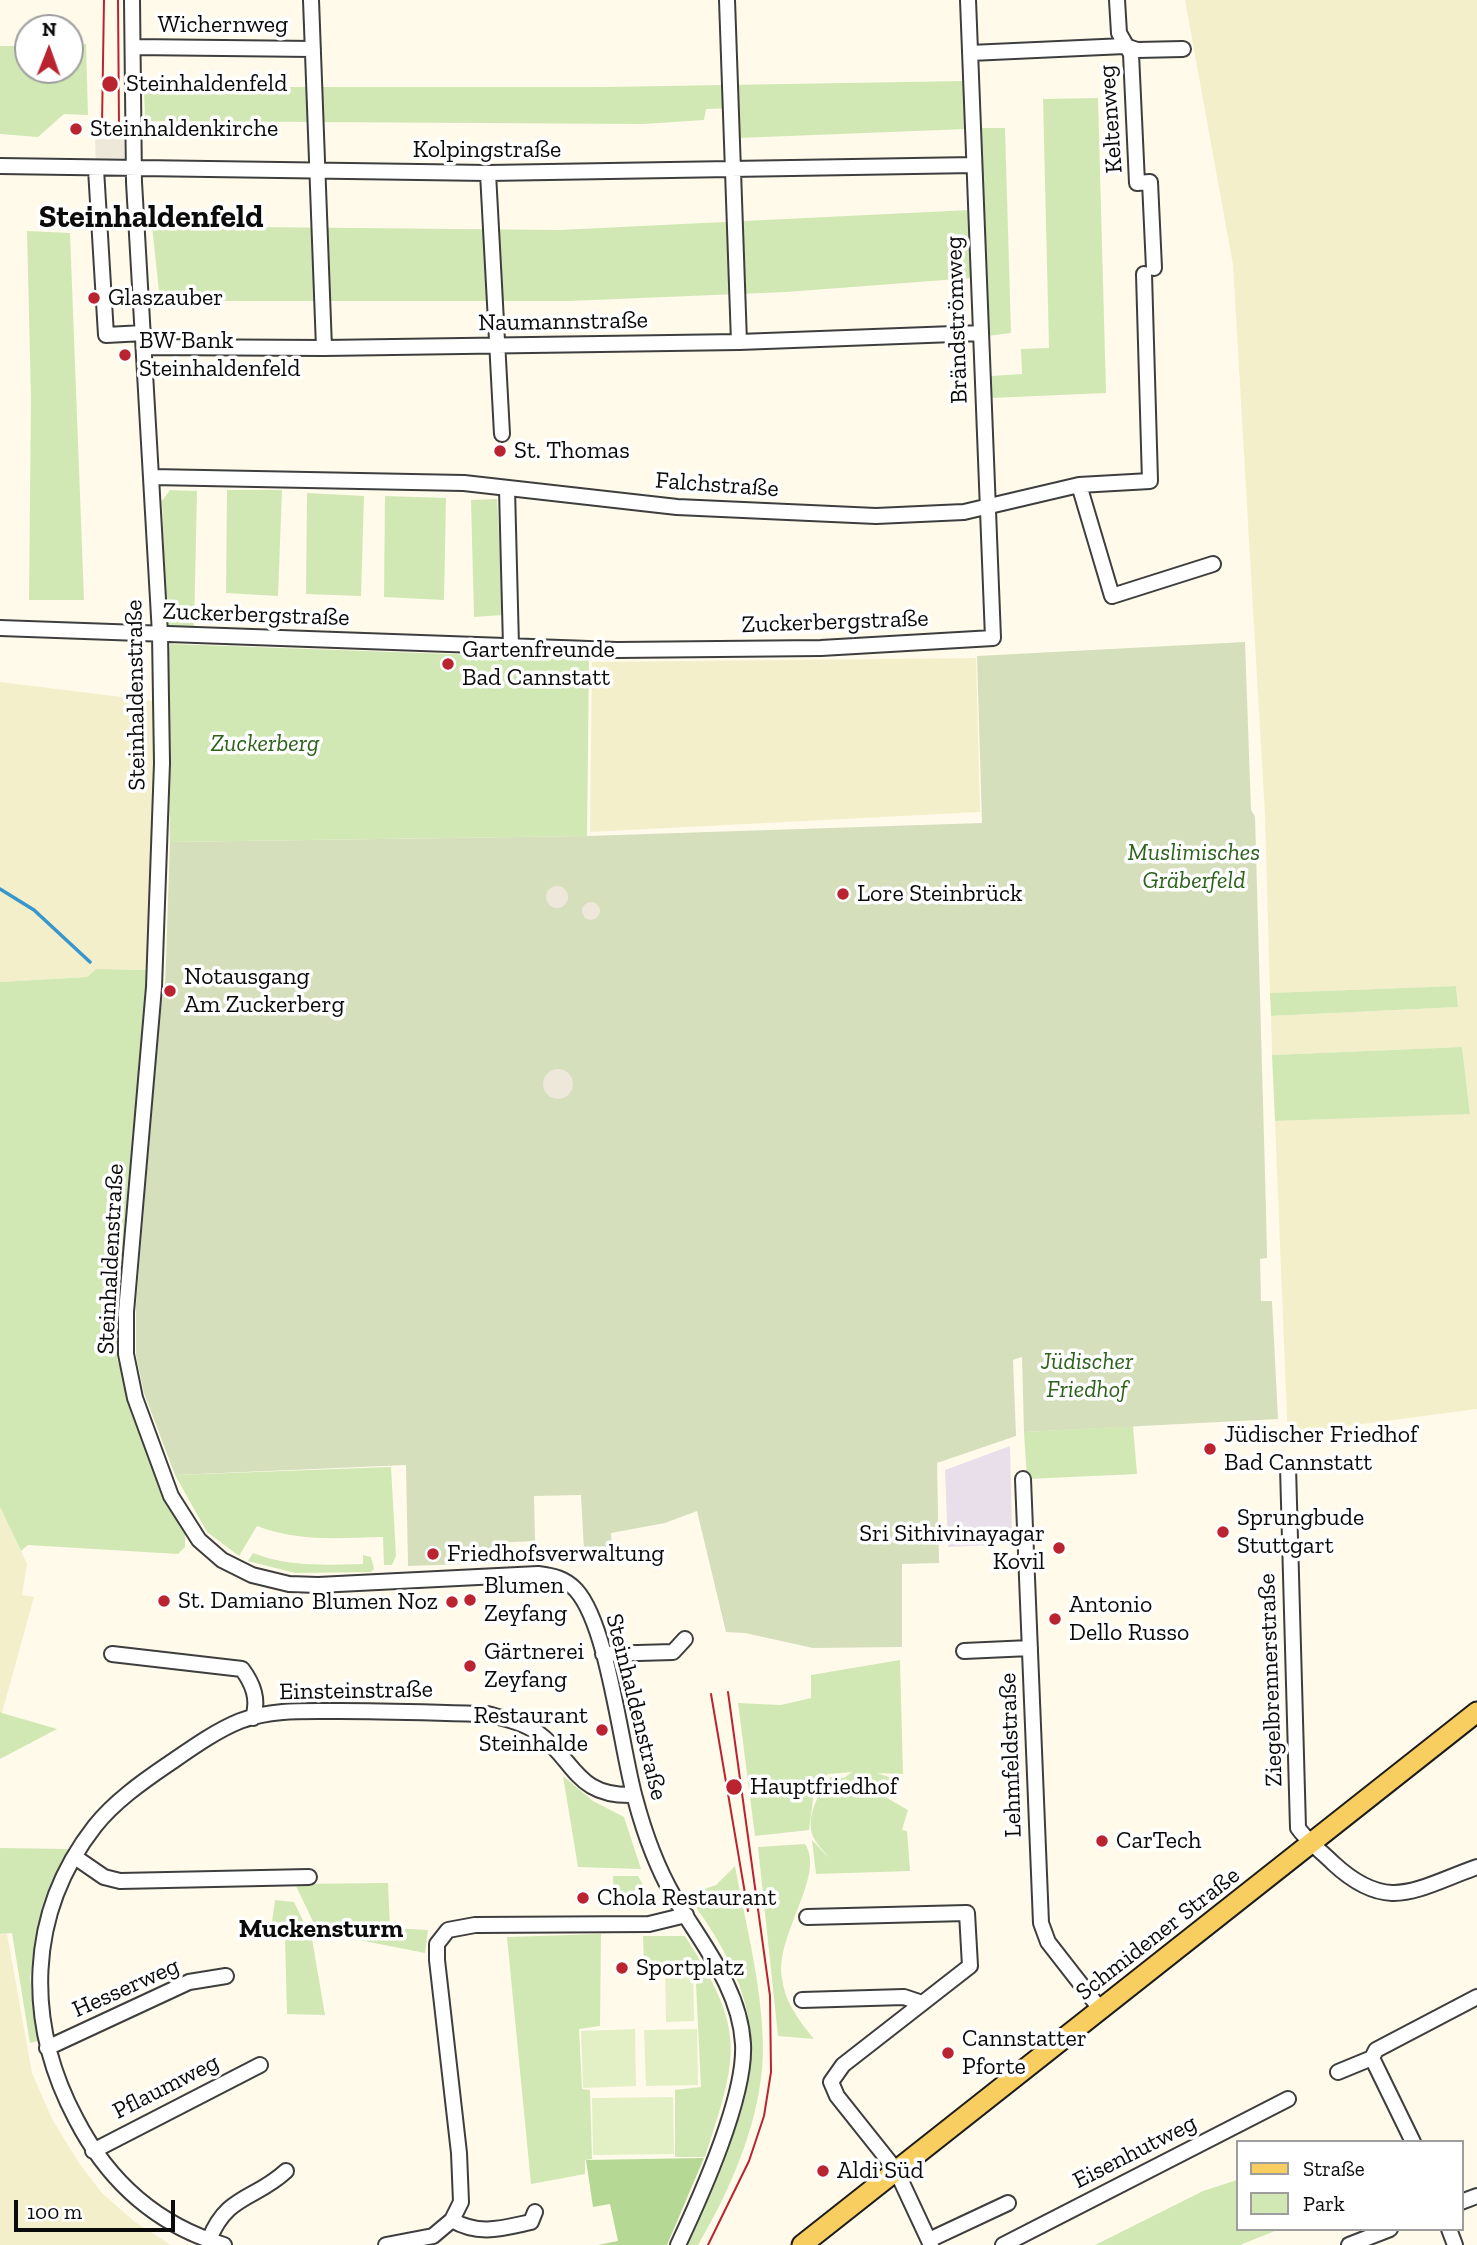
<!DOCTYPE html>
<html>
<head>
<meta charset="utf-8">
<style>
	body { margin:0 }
	#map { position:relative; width:1477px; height:2245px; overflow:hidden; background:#fffaea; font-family:"Zilla Slab",serif }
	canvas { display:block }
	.legend { position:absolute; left:1236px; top:2140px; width:228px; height:91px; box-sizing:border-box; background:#fff; border:2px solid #9d9d9d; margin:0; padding:9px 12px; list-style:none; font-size:21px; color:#0b0b0b }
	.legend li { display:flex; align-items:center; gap:14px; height:35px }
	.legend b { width:35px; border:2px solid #9d9d9d }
	.north { position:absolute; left:14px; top:14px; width:70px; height:70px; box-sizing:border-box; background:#fff; border:2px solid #9d9d9d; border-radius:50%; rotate:1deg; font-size:19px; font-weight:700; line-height:28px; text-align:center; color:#0b0b0b }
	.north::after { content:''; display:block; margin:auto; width:24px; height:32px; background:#ba2431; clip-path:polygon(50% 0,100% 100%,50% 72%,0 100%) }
	.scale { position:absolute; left:14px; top:2200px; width:161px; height:32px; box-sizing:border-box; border:4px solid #0b0b0b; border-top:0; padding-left:9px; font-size:21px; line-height:24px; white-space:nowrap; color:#0b0b0b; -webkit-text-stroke:5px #fff; paint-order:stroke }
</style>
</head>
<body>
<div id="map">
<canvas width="1477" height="2245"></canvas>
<ul class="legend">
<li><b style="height:9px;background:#f8ce60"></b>Straße</li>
<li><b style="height:19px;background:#d1e8b4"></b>Park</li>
</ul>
<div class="north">N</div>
<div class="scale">100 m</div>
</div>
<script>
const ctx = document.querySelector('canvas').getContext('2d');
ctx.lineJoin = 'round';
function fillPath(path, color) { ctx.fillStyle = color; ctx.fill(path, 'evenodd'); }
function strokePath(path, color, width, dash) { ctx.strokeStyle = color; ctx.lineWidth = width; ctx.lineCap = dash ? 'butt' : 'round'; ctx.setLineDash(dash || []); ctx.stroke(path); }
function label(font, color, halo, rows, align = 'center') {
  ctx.font = font + ' "Zilla Slab",serif'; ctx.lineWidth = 7; ctx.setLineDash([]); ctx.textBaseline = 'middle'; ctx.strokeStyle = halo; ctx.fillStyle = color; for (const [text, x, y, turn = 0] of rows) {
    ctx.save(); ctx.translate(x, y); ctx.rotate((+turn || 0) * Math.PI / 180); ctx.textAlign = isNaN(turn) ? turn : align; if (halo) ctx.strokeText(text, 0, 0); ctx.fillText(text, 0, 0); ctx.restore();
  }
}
const industrial = new Path2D(`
	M1010,1446L1012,1529L996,1530L997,1545L948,1547L945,1470Z`);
const farmland = new Path2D(`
	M1185,0H1477V1409L1317,1430V1440L1288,1442L1275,1121L1470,1113L1462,1047L1272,1055L1271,1016L1458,1007L1456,986L1270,993L1265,815L1233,265Z
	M976,658L980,812L590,832L592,662Z
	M0,682L154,701L156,845L149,970L96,969L87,977L0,982Z
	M0,1507L27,1564L22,1595L34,1597L2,1713L0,1712Z
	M7,1934L32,2073L52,2119L79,2163L102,2193L135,2222L171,2245H0V1935Z`);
const green = new Path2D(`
	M86,44L88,115L64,114L38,137L0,134V46H28V70H70V45Z
	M965,81L966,129L738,138L735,108L706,109L704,120L643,124L145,121L144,87H605Z
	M1098,98L1106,393L991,398V376L1022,374L1021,349L1049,348L1043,99Z
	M981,128H1005L1011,333L987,336Z
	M970,210L971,278L786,292L569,301H160L152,226L560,230Z
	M27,231L70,233L84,600H29L31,398Z
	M170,490L197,491L194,630L167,628L162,501Z
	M227,490H282L278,596L226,593Z
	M307,493L364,496L361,596L306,594Z
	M385,496L446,498L444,600L384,597Z
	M497,499L503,615L474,617L471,500Z
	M170,644L589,659L587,836L170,842L167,662Z
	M96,969L149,970L117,1359L161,1486L185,1532V1547L178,1554L28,1545L21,1551L0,1507V982L87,977Z
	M1456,986L1458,1007L1271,1016L1270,993Z
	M1462,1047L1470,1114L1275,1121L1272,1055Z
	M1133,1426L1137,1474L1027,1479L1024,1432Z
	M391,1467L396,1556L392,1565H384L383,1537C339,1538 298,1542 257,1526L239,1556L207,1532L175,1475Z
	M253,1553C289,1567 325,1565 363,1564V1555L371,1557L374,1569L371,1572L295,1573L248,1561Z
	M900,1660L903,1774L877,1773L889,1777L892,1782L887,1798L908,1810L902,1830L907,1831L910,1871L816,1874L812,1840L829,1858C825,1852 819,1847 815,1840C803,1821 819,1791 831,1777L844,1778L852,1772L828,1774L814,1792L809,1830L755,1836L738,1703L781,1705L811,1698V1675Z
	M0,1712L2,1713L57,1729L0,1759Z
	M563,1776L593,1801L624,1817L641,1869L578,1867Z
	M805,1844C826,1875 775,1935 782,1978C785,2003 799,2020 814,2039L778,2036L758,1847Z
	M0,1848L69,1849L42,1907L30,1978L38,2041L30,2043L12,1933L0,1934Z
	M735,1866C746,1926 763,1989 763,2050C762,2118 732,2187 698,2245H686C750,2100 793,2036 687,1895L716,1885Z
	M613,1876H638L656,1908H614Z
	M388,1883L390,1928L428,1930L425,1953L318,1932L295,1884Z
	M275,1900L294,1902L312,1939L325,2015L287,2014L285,1938L272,1922Z
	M601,1934L600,2026L579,2029L582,2089L590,2090L592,2159L585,2160V2174L531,2184L507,1937Z
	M643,1936H685C746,2031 739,2053 705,2157H675V2090L701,2087L695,1963L644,1964Z
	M1237,2180V2229H1280L1240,2245H1095L1203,2191Z`);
const forest = new Path2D(`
	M704,2158L667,2245H598L618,2241L610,2204L593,2207L586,2160Z`);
const cemetery = new Path2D(`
	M1245,642L1251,810L1255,817L1266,1210L1267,1258L1260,1259L1261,1301H1272L1278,1419L1024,1432L1022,1357L1013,1360L1016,1436L937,1463L939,1563L902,1564V1647L813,1648L745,1633L726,1632L697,1511L665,1523L611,1533L612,1549L584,1550L581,1495L534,1496L535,1541L492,1543V1563L408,1566L406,1465L175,1475L144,1393L136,1355V1306L160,1009L165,988L170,842L587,836L982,823L977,656Z`);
const pitch = new Path2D(`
	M665,1964H693L694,2021L666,2022Z
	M635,2029L636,2086L583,2088L581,2031Z
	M697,2029L698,2085L646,2086L644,2030Z
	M673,2097L674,2154L593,2155L592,2098Z`);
const plaza = new Path2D(`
	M124,138V162L96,164L95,139Z
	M546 897a11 11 0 1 1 22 0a11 11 0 1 1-22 0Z
	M582 911a9 9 0 1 1 18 0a9 9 0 1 1-18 0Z
	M543 1084a15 15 0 1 1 30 0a15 15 0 1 1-30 0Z`);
const stream = new Path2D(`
	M0,889L34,910L90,962`);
const minor = new Path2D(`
	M132,0L134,182L160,634L162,763L154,987L126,1312V1354L135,1398L171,1496L199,1540L222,1560L252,1575L289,1584L318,1585L538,1574C553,1576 565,1578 576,1590C608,1625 621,1748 635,1798C644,1832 656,1866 674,1897C701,1943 740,1988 743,2044C746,2097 701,2196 678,2245
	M311,0L324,348
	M727,0L739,342
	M1117,0L1119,33L1131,54L1137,183L1150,182L1154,268
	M133,47L313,49
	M970,53L1125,46L1137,50L1183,49
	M0,166L488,173L974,165
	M96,169L106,335L144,333
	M488,173L502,434
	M145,347L324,348L739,342L981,333
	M152,477L464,483L677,507L876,516L964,512L1079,485L1150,481L1144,274
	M1079,485L1112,596L1213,564
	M507,489L511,646
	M0,628L617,650L821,648L993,638L968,0
	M1288,1467L1298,1828C1307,1841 1321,1851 1333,1863C1388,1914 1415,1889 1477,1867
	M1023,1479L1041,1923L1048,1942L1101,2010
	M964,1651L1030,1648
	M112,1654L242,1669C253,1684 259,1699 253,1718
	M603,1654L673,1652L685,1639
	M75,1857L104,1877L120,1881L309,1877
	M807,1917L967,1913L970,1966L843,2065L831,2082L837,2096L896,2170L931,2245
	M802,2000L904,1997L922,2003
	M47,2048L189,1982L226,1976
	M1372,2058L1413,2142
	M1338,2072L1372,2058L1376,2050L1477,1997
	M93,2151L260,2065
	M1461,2202L1477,2196
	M452,2220C479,2236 503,2228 531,2222L535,2212
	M1449,2229L1455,2245
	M209,2240C227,2194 255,2200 286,2171
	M929,2240L1008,2203
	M224,2245C157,2225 108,2181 76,2119C25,2023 26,1914 95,1826C114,1802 142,1782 167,1765C189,1750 215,1731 240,1721C271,1709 306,1711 339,1711C389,1711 438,1713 487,1714C505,1719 523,1722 538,1733C576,1761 575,1797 634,1795
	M386,2245L433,2236L452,2220L461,2202L459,2153L437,1960V1944L448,1930L475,1925L649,1924L686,1915
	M1003,2245L1288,2099
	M1349,2245L1390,2229`);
const major = new Path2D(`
	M802,2245L1477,1712`);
const tram = new Path2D(`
	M118,0L119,126
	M102,124L104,0
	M711,1694L748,1911
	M708,2245L749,2161L764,2116L771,2072L770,1996L728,1692`);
const markers = [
	[110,84,9,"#ba2431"],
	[76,129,7,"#ba2431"],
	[94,298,7,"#ba2431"],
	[125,355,7,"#ba2431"],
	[500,451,7,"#ba2431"],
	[448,664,7,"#ba2431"],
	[843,894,7,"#ba2431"],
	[170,991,7,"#ba2431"],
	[1210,1449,7,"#ba2431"],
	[1223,1532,7,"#ba2431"],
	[1059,1548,7,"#ba2431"],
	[433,1554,7,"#ba2431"],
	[470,1600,7,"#ba2431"],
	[164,1601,7,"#ba2431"],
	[452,1602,7,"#ba2431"],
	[1055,1619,7,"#ba2431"],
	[470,1666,7,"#ba2431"],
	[602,1730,7,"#ba2431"],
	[734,1787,9,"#ba2431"],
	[1102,1841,7,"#ba2431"],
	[583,1898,7,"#ba2431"],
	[622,1968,7,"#ba2431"],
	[948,2053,7,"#ba2431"],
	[823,2171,7,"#ba2431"]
];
const streetNames = [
	["Wichernweg",223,25],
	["Keltenweg",1111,119,-94],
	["Kolpingstraße",487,150],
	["Brändströmweg",957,320,-92],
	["Naumannstraße",563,322,-1],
	["Falchstraße",717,485,4],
	["Zuckerbergstraße",256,615,2],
	["Zuckerbergstraße",835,622,-2],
	["Steinhaldenstraße",136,695,-91],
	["Steinhaldenstraße",111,1259,-87],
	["Ziegelbrennerstraße",1271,1680,-92],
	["Einsteinstraße",356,1691,-1],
	["Steinhaldenstraße",636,1707,76],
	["Lehmfeldstraße",1011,1755,-92],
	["Schmidener Straße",1158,1934,-38],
	["Hesserweg",126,1988,-24],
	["Pflaumweg",166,2087,-27],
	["Eisenhutweg",1135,2152,-27]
];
const poiNames = [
	["Steinhaldenfeld",126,84],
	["Steinhaldenkirche",90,129],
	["Glaszauber",108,298],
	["BW Bank",139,341],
	["Steinhaldenfeld",139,369],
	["St. Thomas",514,451],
	["Gartenfreunde",462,650],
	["Bad Cannstatt",462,678],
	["Lore Steinbrück",857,894],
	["Notausgang",184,977],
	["Am Zuckerberg",184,1005],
	["Jüdischer Friedhof",1224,1435],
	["Bad Cannstatt",1224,1463],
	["Sprungbude",1237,1518],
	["Stuttgart",1237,1546],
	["Sri Sithivinayagar",1045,1534,"right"],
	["Kovil",1045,1562,"right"],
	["Friedhofsverwaltung",447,1554],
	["Blumen",484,1586],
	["Zeyfang",484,1614],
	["St. Damiano",178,1601],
	["Blumen Noz",438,1602,"right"],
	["Antonio",1069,1605],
	["Dello Russo",1069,1633],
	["Gärtnerei",484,1652],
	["Zeyfang",484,1680],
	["Restaurant",588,1716,"right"],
	["Steinhalde",588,1744,"right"],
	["Hauptfriedhof",750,1787],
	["CarTech",1116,1841],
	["Chola Restaurant",597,1898],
	["Sportplatz",636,1968],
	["Cannstatter",962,2039],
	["Pforte",962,2067],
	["Aldi Süd",837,2171]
];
const parkNames = [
	["Zuckerberg",265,744],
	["Muslimisches",1194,853],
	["Gräberfeld",1194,881],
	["Jüdischer",1087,1362],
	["Friedhof",1087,1390]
];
const neighbourhoodNames = [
	["Muckensturm",321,1930]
];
const districtNames = [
	["Steinhaldenfeld",151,218]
];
fillPath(industrial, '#e9dfeb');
fillPath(farmland, '#f4efcb');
fillPath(green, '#d1e8b4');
fillPath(forest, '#b5d994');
fillPath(cemetery, '#d5dfbc');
fillPath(pitch, '#e3f0c6');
fillPath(plaza, '#ede8da');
strokePath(stream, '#3696cd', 3.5);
strokePath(minor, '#3e3e3e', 18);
strokePath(major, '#1c1c1c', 23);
strokePath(minor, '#fff', 14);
strokePath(major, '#f8ce60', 19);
strokePath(tram, '#ba2431', 2);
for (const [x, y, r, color] of markers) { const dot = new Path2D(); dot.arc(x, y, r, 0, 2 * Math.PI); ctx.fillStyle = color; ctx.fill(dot); strokePath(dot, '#fff', 2.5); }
label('24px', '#0b0b0b', '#fff', streetNames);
label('24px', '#0b0b0b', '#fff', poiNames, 'left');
label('italic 24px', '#2d621c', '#fff', parkNames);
label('bold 26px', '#0b0b0b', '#fff', neighbourhoodNames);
label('bold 32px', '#0b0b0b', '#fff', districtNames);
</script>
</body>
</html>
